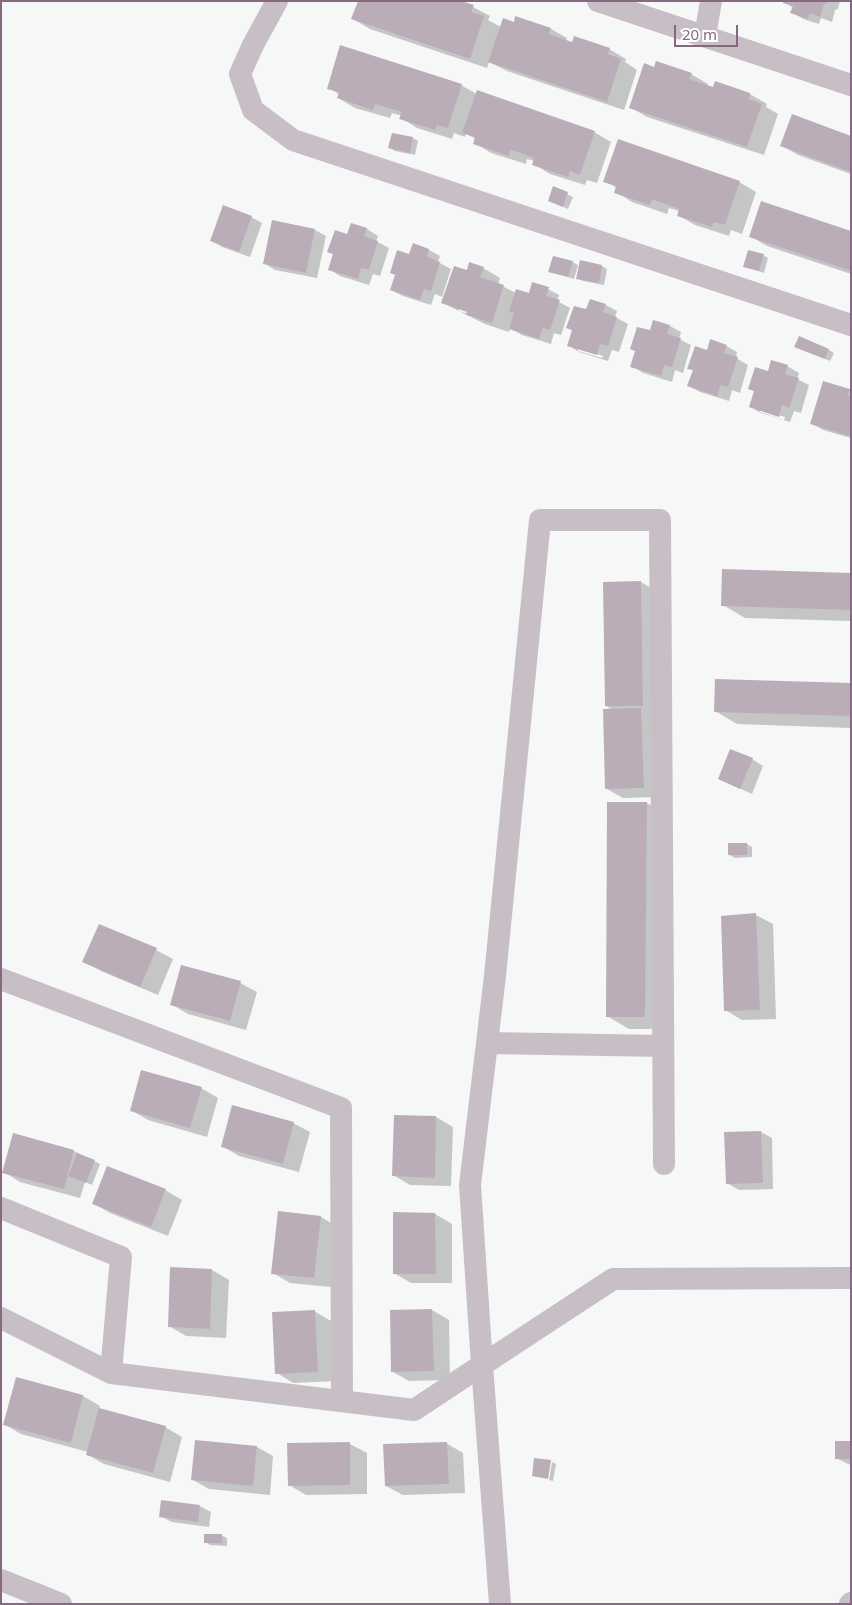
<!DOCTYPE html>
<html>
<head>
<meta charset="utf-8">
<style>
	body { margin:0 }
	#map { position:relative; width:852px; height:1605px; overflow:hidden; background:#f6f8f8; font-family:"Noto Sans",sans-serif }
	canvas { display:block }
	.frame { position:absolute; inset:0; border:2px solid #866980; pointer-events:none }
	.scale { position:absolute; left:674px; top:25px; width:64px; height:22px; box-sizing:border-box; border:2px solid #866980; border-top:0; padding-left:6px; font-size:15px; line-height:18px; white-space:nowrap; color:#866980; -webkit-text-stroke:4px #fff; paint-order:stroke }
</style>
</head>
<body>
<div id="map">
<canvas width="852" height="1605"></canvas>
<div class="frame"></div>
<div class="scale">20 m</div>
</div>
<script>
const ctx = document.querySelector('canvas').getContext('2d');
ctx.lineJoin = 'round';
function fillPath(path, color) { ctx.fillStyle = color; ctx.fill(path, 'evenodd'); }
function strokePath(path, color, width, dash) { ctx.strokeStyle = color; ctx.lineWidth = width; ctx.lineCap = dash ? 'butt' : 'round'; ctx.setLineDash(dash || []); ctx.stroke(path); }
const shadow = new Path2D(`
	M784,1H840L838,9L835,10L832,22L821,18L819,24L803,19L792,12L793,8Z
	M473,7L490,16L488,20L501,27L551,29L567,38L566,41L609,49L626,59L625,62L637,70L624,110L507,71L489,62L487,68L370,29L353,19Z
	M655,68L691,74L708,84L707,86L714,88L716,82L750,94L767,104L766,107L778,114L764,155L647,117L630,107Z
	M461,85L477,94L594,132L611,142L597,183L587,180L585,185L550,174L534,164L535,161L527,159L526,164L491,153L475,143L476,139L466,134L465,137L454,133L452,139L417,128L401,118L402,116L392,113L390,118L355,108L338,98L340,95L329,88Z
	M393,134L413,138L418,141L415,155L395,151L390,148Z
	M851,137V174L798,155L781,145Z
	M605,181L739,182L756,192L742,234L731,230L729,236L695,225L678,215L679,211L669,208L667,214L632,202L616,192L617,188Z
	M554,188L573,197L568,209L549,201Z
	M251,217L262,223L250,257L222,247L211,240Z
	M351,224L367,229L378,236L376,241L389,248L380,276L373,274L369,285L340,276L329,269L348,235Z
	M315,230L326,236L317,278L275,270L264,263Z
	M851,232V274L767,246L750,236Z
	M414,245L429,250L440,256L438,262L451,269L442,297L435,294L431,305L403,296L391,290L396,275L410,256Z
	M763,255L768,258L764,273L744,266Z
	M572,262L578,265L574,279L550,271Z
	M602,266L607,269L604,285L583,281L577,278Z
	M483,268L500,278L498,284L516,293L529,294L548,289L559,295L557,301L570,308L561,335L554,333L551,344L522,335L510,328L509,332L485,324L443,303L468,272ZM459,308L474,313L473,315L459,311Z
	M606,305L617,311L615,317L628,324L619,352L612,350L608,361L579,352L568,345L587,311ZM578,348L603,356L602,358L578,351Z
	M670,326L681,332L679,339L691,345L683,373L675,370L672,382L643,373L632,366L637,351L651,332Z
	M726,346L737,352L736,358L748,365L740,393L732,390L729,401L700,392L689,386L694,371L689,368L707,352Z
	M801,349L829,350L834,353L830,361Z
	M787,366L799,373L797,379L809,385L801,413L794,411L790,422L761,413L750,407L755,392L750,389L769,372ZM760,410L785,417L784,420L760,412Z
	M824,382L851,390V438L823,430L811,423Z
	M851,574V621L745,618L723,605Z
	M641,582L658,592L660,797L623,798L607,789L613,710L606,706L604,583Z
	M851,684V728L737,724L715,711Z
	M752,759L763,766L752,794L719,779Z
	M647,803L669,816L667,1029H629L607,1016Z
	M747,844L752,847V857L735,858L730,855Z
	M756,915L773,924L776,1019L742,1020L725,1010Z
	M156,950L173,959L158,995L101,971L84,961Z
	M240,983L257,992L246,1030L188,1014L171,1004Z
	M201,1088L218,1098L207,1137L148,1120L131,1110Z
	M395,1116L436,1117L453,1127L451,1186L410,1185L393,1175Z
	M293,1123L310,1132L299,1172L239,1156L222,1146Z
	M761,1132L772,1138L773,1189L739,1190L727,1183Z
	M74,1151L100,1164L92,1185L85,1182L80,1198L20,1182L4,1172Z
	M165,1190L182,1200L168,1236L110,1213L93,1203Z
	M394,1214H435L452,1224V1283H411L394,1273Z
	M321,1217L338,1227L331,1287L290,1283L273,1273Z
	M172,1268L212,1270L229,1280L226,1338L186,1336L169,1326Z
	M432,1310L449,1320L450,1380L409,1381L393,1372Z
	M314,1311L331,1321L334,1381L293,1383L277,1373Z
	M17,1378L83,1396L100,1406L99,1409L165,1427L182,1437L170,1482L104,1464L88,1455V1452L21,1434L4,1424Z
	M851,1442V1465L848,1464L836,1458Z
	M446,1443L463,1453L465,1493L403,1495L386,1486Z
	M350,1444L367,1453V1494L306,1495L289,1485Z
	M257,1447L273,1456L270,1495L209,1489L193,1480Z
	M552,1462L556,1464L553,1481L549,1480Z
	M200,1506L211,1512L209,1527L172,1522L160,1516Z
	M221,1535L227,1538V1546L210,1545L205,1542Z`);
const building = new Path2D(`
	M358,1H461L474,5L471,12L484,16L470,59L351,19Z
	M783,1H828L827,3L824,4L820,17L810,13L808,19L790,13L793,6L783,3Z
	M515,16L551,28L549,34L572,42L574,36L610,48L608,54L621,59L607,102L488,62L503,18L514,22Z
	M340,45L462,84L448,128L437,125L435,130L399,119L402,112L375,104L373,110L337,98L339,92L327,89Z
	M656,61L692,73L689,79L713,87L715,81L750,93L749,99L762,104L747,147L629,108L644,63L654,67Z
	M477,90L595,131L580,175L570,171L568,177L532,165L534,158L521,153L510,150L509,156L473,144L475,137L462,133Z
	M792,114L851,136V172L780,146Z
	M392,133L413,137L410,153L388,148Z
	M618,139L740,181L725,225L714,222L712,227L677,216L679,209L652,199L650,205L614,193L616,186L603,182Z
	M553,186L568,192L563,207L548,201Z
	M761,201L851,231V271L749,237Z
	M223,205L252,216L239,252L210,241Z
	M272,220L315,229L306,273L263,264Z
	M351,223L367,228L364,236L378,241L369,270L361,268L358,279L328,270L333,254L327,252L335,230L347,234Z
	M413,243L429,249L427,257L440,262L431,291L424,289L420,300L390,290L395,275L390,273L397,250L409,254Z
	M748,250L764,254L759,271L743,267Z
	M553,256L573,261L568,277L548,272Z
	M580,260L602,265L599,283L576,279Z
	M469,262L484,267L480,277L504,285L492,323L466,315L467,312L441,303L454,266L467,270Z
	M532,282L549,287L546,296L560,300L550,330L543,328L539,339L509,329L514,313L509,311L516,289L529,293Z
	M590,299L606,304L603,312L617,317L608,346L600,344L597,355L567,346L572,330L566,328L574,306L586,309Z
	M653,320L670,325L667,334L681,338L672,367L664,365L661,376L630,367L635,351L630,349L637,327L650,330Z
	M799,336L829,349L825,359L794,347Z
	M710,339L727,345L724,353L738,357L728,387L721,385L717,396L687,386L693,370L687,369L695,346L707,350Z
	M771,360L788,365L785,374L799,378L789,408L782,405L779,417L749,407L754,391L748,389L755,367L768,371Z
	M823,381L850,389L848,396H851V428L849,436L810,424Z
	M722,569L851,573V610L721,606Z
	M641,581L643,706H605L603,582Z
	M715,679L851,683V716L714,712Z
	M641,708L644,788L605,789L603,709Z
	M730,749L753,758L740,789L718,779Z
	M607,802H647L645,1017H606Z
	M728,843H747V855H728Z
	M756,913L760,1010L724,1011L721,916Z
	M99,924L157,948L140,987L82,962Z
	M181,965L241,981L230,1021L170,1005Z
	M141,1070L202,1087L190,1128L130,1111Z
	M232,1105L294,1122L283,1164L221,1147Z
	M394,1115L436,1116L435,1178L392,1176Z
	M761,1131L763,1183L726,1184L724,1132Z
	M13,1133L74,1150L64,1189L2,1173Z
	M77,1153L95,1160L86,1183L68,1176Z
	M107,1166L166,1189L151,1227L92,1204Z
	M278,1211L321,1216L314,1278L271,1274Z
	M393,1212L435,1213L436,1274H393Z
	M170,1267L212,1269L210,1329L168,1327Z
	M432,1309L434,1371L391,1372L390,1310Z
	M315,1310L318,1372L275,1374L272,1312Z
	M16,1377L83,1395L71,1443L3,1425Z
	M99,1408L166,1426L153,1473L86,1455Z
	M195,1440L257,1446L253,1486L191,1480Z
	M835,1441H851V1459H835Z
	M350,1442V1485L288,1486L287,1443Z
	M447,1442L449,1484L385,1486L383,1444Z
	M534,1458L551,1460L548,1479L532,1476Z
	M161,1500L200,1505L198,1522L159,1517Z
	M204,1534H222V1543H204Z`);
const minor = new Path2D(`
	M277,1L253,45L240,74L253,110L293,140L851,325
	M598,1L851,85
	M705,36L711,1
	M1,979L341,1108L342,1401
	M488,1043L663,1046
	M1,1208L121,1257L111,1373
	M1,1318L111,1373L414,1410L482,1365L470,1185L495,976L540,520H660L664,1164
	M1,1580L61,1604
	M500,1604L482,1365L613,1279L851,1278
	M850,1604L851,1603`);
fillPath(shadow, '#0003');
fillPath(building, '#baadb8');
strokePath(minor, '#c8bfc6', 22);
</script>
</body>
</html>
